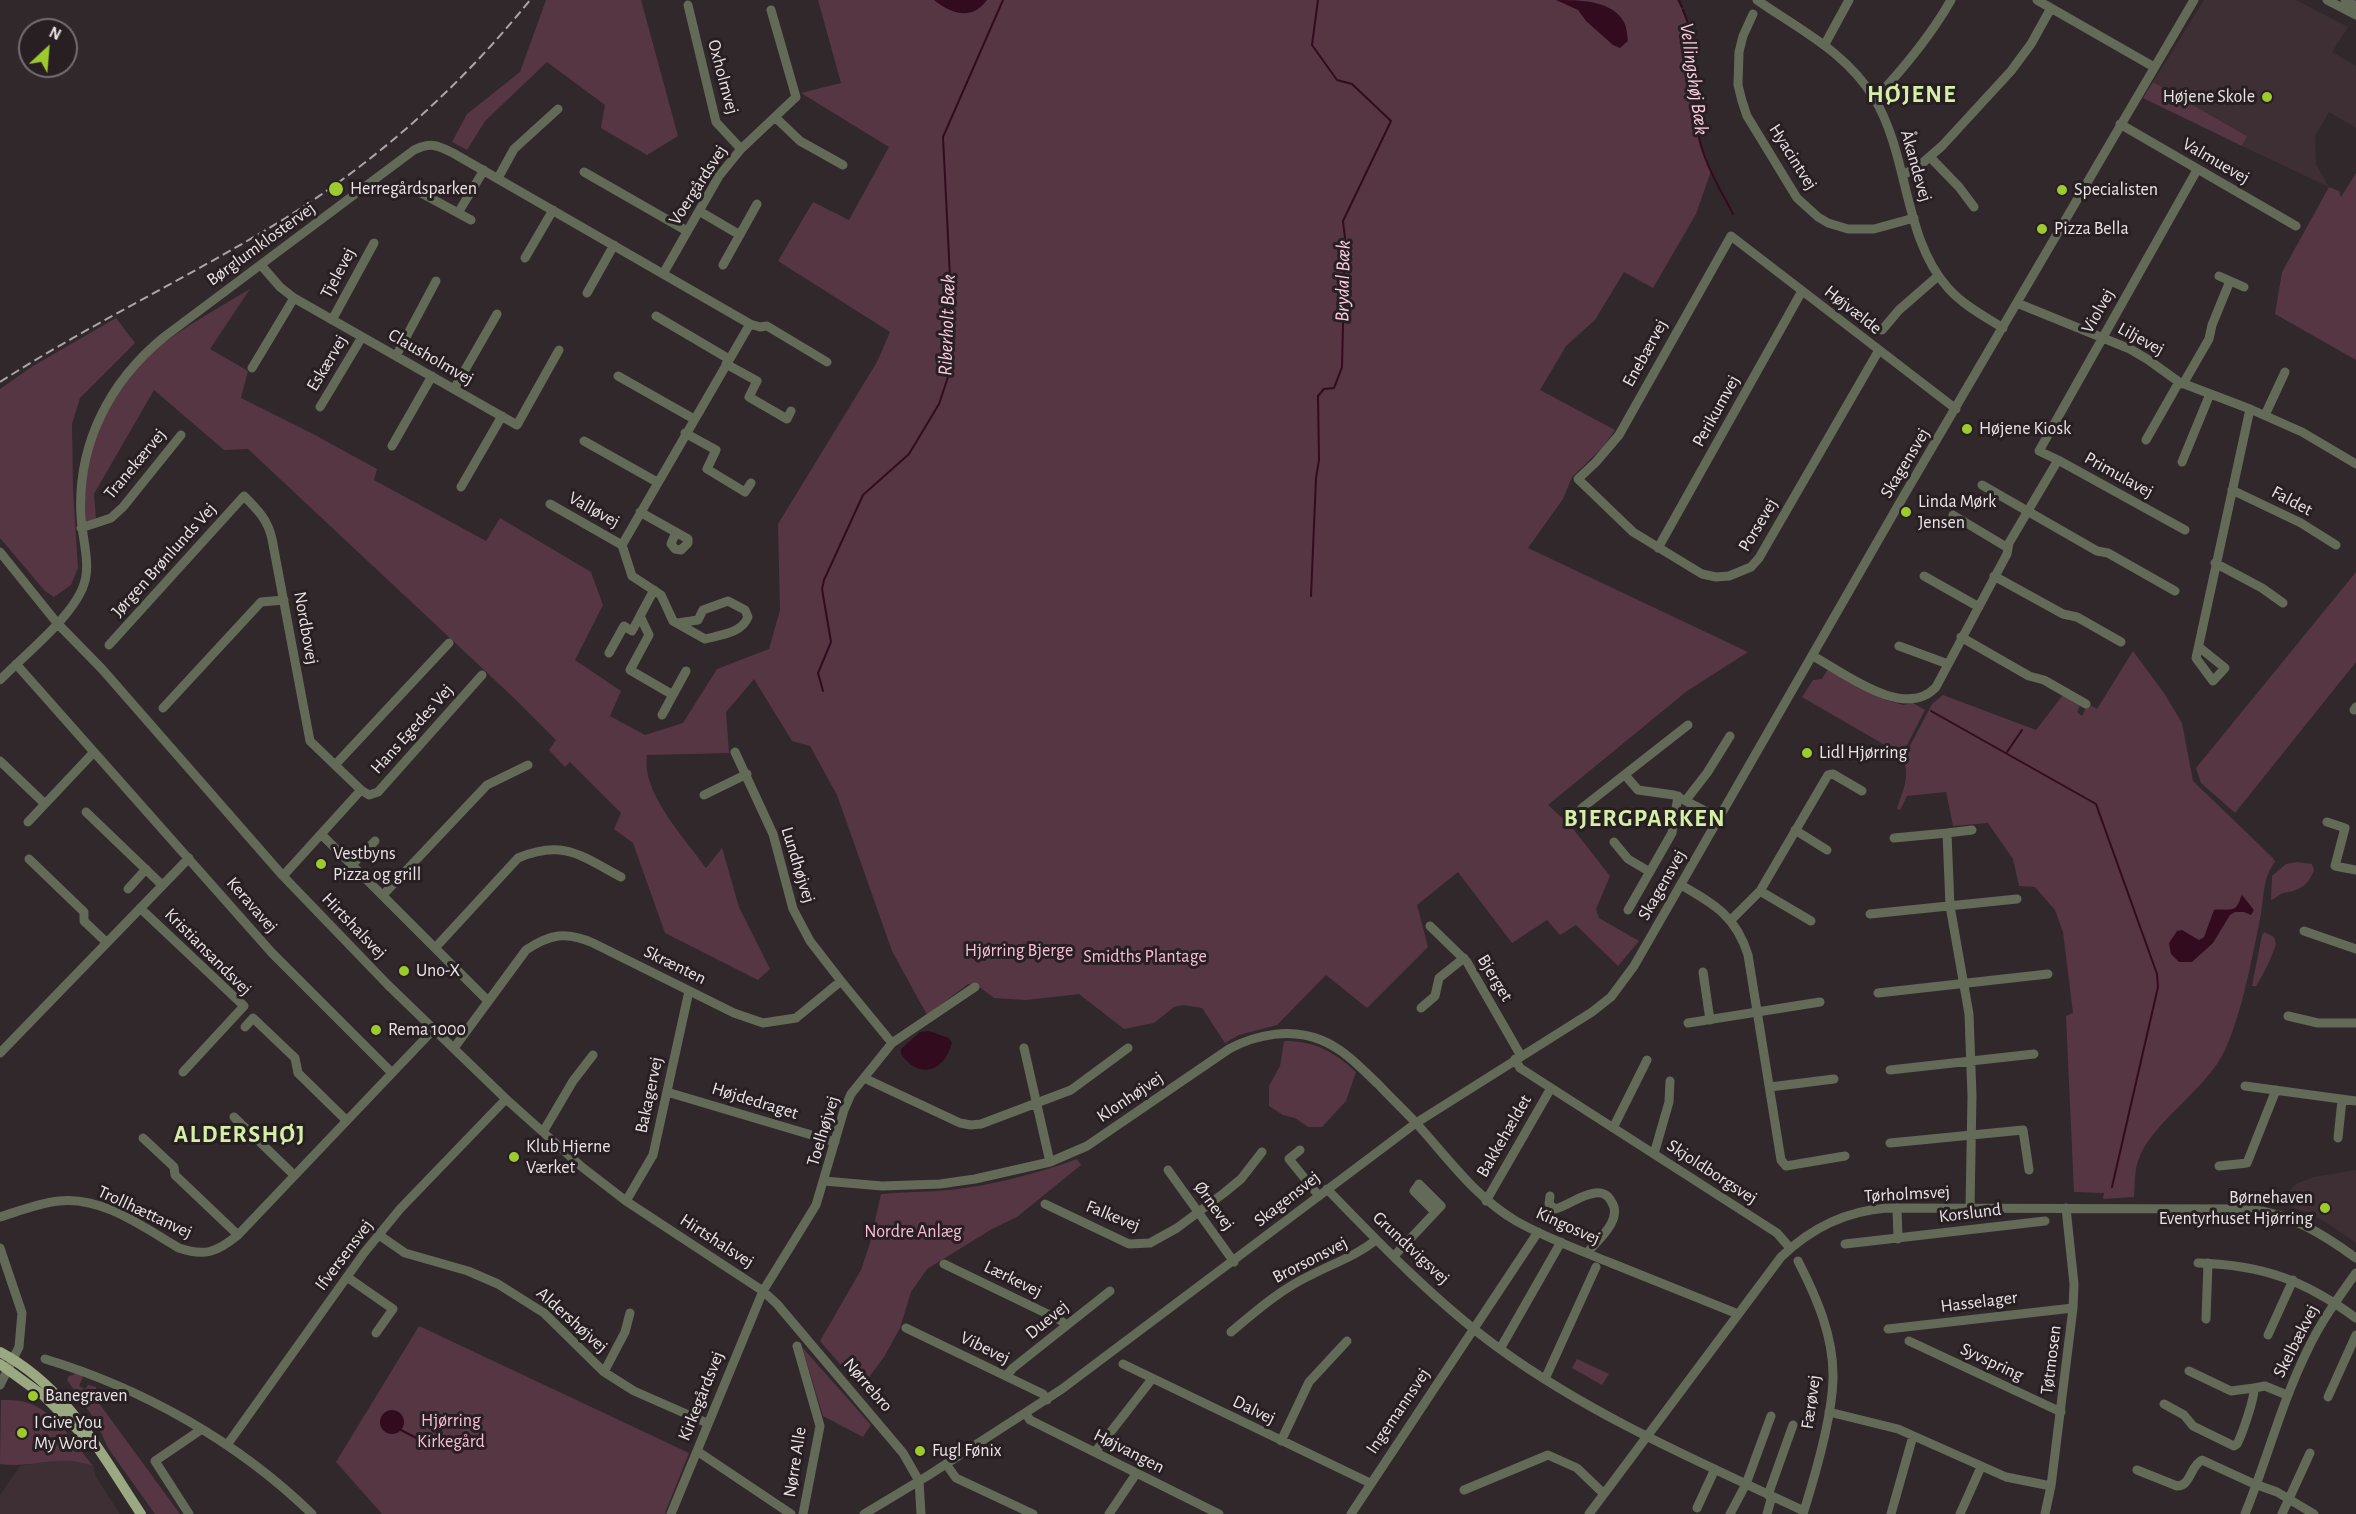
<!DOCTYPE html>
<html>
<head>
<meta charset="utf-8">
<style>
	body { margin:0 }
	#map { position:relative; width:2356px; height:1514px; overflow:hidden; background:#31282b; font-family:"Alegreya Sans",sans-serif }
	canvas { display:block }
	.north { position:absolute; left:18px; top:18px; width:60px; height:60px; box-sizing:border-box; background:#271f22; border:2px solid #756e70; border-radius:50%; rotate:26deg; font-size:16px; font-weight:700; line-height:24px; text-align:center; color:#eae4e6 }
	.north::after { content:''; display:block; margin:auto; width:21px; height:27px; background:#9eca2e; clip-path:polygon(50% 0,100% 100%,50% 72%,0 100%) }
</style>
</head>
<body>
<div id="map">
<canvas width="2356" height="1514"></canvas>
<div class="north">N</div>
</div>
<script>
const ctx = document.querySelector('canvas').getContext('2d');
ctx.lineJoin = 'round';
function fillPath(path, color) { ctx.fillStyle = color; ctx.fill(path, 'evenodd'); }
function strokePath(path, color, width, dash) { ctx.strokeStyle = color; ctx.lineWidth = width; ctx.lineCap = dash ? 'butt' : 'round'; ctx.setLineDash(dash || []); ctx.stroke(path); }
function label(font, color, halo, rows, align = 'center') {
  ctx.font = font + ' "Alegreya Sans",sans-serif'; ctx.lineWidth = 6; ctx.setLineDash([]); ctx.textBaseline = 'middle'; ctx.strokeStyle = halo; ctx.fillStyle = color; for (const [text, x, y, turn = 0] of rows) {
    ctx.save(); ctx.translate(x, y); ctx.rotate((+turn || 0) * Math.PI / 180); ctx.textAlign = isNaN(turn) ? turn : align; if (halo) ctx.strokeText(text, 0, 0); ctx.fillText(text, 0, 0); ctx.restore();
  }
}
const built = new Path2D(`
	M2204,0H2296L2348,27L2332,52L2356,66V128L2329,112L2315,136L2316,164L2329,187L2242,146L2246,135L2153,82Z
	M2356,1170V1243L2330,1225L2306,1212L2281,1204L2285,1195L2296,1184L2314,1177Z
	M58,1460H78L93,1466L96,1477L120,1514H0V1495L20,1466Z`);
const green = new Path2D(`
	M546,0H641L678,136L647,155L601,128L605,105L547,62L485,121L467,150L452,142L467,114L520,72Z
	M818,0H1677L1691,28L1698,135L1711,171L1696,214L1653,288L1624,272L1595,320L1566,346L1540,390L1615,430L1603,447L1572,477L1563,499L1528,548L1748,652L1687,691L1548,805L1570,825L1610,876L1596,909L1599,918L1639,941L1618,966L1576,925L1560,935L1547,920L1512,943L1458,872L1417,905L1428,947L1367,1008L1326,975L1277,1025L1239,1035L1225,1043L1202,1008L1183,1005L1174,1007L1154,1023L1124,1029L1079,994L1026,1000L994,998L981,988L968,984L927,1015L892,951L837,795L810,746L792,741L754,679L726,712L729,753L647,755C641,793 685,838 706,868L722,848L739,907L770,969L758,980L665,933L633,843L614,829L621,813L570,762L565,767L549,750L556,740L514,698L248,449L224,450L154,390L94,494L96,519L86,522C85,501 83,478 89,458C101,412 129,366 169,339C195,321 223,305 250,289L210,349L248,371L241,398L313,434L377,469L374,480L486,541L500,518L591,572L603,605L575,660L621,691L610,716L645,735L683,723L717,669L769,649L780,610L778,524L877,362L890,332L778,261L813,202L849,220L889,147L801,93L841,83Z
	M2153,82L2247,136L2242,146L2143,98Z
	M2356,173V360L2275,314L2282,272L2329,187L2339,191L2341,197Z
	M116,318L135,343L80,398L72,424L73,490L78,568L71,585L54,597L45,591L0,538V389L33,366Z
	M2356,572V662L2235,813L2201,783L2196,768Z
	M2133,651L2164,693L2182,723L2193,781L2273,858L2275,862C2263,877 2264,896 2261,914C2252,958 2243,1010 2225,1050C2206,1091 2150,1123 2138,1161C2134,1173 2135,1185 2134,1197L2103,1199L2104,1193L2074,1192L2066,1016L2073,1013L2063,932L2055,910L2035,887L2019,886L2013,859L1988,823L1953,826L1946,792L1907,796L1900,810L1897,809C1902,792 1911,776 1903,759L1932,704L1943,695L2036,730L2063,695L2080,706L2077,712L2082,716L2088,704L2097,709Z
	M1828,669L1886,700L1903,705L1913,703L1925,710L1902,755L1802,697L1813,680L1822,679Z
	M2297,862L2312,864L2314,870C2308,886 2300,890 2284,893C2278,894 2277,898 2271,900L2272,876L2286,864Z
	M2264,932L2274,937L2276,944C2272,957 2264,974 2256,986H2252L2262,935Z
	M1284,1041C1315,1041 1333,1051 1356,1072L1346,1101L1322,1127H1308L1295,1118L1283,1115L1269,1106V1086L1280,1066Z
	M1077,1159L1081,1165L1017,1217L992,1229L927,1269L911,1292L900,1328L884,1357L861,1388L820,1341L861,1270L870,1243L881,1194C904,1192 927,1192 950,1190C993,1185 1036,1174 1077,1159Z
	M419,1326L689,1453L665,1513L667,1514H382L336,1462Z
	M802,1347L871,1425L863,1437L823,1416Z
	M1577,1359L1609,1374L1602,1385L1572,1368Z
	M78,1373L83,1377L79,1386L85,1389L88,1385L96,1387V1399L180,1514H155L108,1448L96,1421L67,1380L69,1376Z
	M1,1400C8,1400 17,1400 25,1402C55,1410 74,1443 93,1466C60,1453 33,1469 0,1464Z`);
const water = new Path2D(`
	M934,0H987C972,21 951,14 934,0Z
	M1556,0C1579,0 1612,0 1624,22C1627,28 1627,35 1628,41L1620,48L1613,45L1586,21L1578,10Z
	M2242,895L2254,910L2251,915L2244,912H2235L2230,915L2213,943L2192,962H2179L2171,954L2169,943L2177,931L2182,930L2199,940L2204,937L2214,910C2222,908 2234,913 2238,904C2240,901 2240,898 2242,895Z
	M929,1031L949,1038L952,1043C944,1072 919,1080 901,1054V1049L920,1032Z
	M380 1422a12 12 0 1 1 24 0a12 12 0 1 1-24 0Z`);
const stream = new Path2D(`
	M1679,0L1682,7
	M1683,10C1700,48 1692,92 1698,133C1703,161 1720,189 1733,214
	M1311,596L1316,478L1319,460L1318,396L1324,389L1334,388L1342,367L1345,238L1343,221L1391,121L1352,84L1337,80L1312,45L1318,0
	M823,691L818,673L831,642L822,589L824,580L863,495L909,454L939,404L948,377L951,297L943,137L1003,0
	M1931,711L2096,804L2157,974L2158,987L2112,1187
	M2007,752L2022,730
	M401,1430L422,1441`);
const minor = new Path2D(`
	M1757,0C1800,30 1846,52 1874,98C1909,155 1903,238 1948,288C1963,305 1984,316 2003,328
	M2037,0L2154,67
	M2327,0L2356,15
	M2345,0L2356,6
	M688,5L716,122L741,149
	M1753,14L1743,36L1739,52L1738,85L1742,101L1747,116L1797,198L1818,217L1828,223L1848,229H1874L1914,218
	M1825,44L1849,0
	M1875,99C1904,68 1930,37 1951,0
	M775,117L800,141L843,165
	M2120,124L2296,226
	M1930,157L1959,187L1974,207
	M584,172L687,231
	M1903,175L1919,166L1942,146L2011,71L2031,44L2051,8
	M498,178L514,149L558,109
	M412,188L471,220
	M699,211L740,235
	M458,213L484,170
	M525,258L553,210
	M261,265L280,287L294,298L517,425L559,350
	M723,265L757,204
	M663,274L719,176L741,149L796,97L771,10
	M2219,276L2244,287
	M587,293L614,245
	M2017,303L2130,349L2147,359L2179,382L2250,409L2302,432L2356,464
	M656,316L729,359
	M332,320L374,243
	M1882,330L1899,310L1938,276
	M1879,350L1759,558L1751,567L1729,576L1716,577L1702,574L1633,532L1578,479L1596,462L1619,435L1731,236L1956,409
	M396,356L436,281
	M726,364L757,381L749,397L787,419L791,411
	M252,368L294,298
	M618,376L694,419
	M2183,384L2209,339L2212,325L2230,281
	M454,389L497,314
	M320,407L362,337
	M2265,415L2285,372
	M685,433L716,450L707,469L745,492L751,483
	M2146,440L2179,382
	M584,441L657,482
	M392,446L432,376
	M2058,460L2039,451L2197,170
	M2182,462L2210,394
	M1982,485L2097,551L2108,553L2175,591
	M461,487L502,416
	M2232,490L2301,523L2336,545
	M550,504L622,545
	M640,512L688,539V543L681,550L675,549L671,544L676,532
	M1953,515L2008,548
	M81,528L111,518L123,507L181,435
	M1658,548L1802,291
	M0,552L57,623L102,669L283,876L388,985L506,1099L582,1167L626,1201L763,1291L777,1304L903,1453L919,1481L921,1514
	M2215,563L2262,588L2283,603
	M1924,576L1979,607
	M1994,576L2063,614L2077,617L2121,642
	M654,590L640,616L649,635L630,670L673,695
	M678,623L698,620L703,610L728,601L745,610L748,617C742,633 720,635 705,639L673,621L661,595L632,576L622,545L750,324
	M1961,637L2029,676L2044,680L2086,704
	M109,645L244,496C258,510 268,520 272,539L310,741L361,790L283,876
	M1899,646L1948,664
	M2199,647L2225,668L2213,681L2196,658L2250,409
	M609,653L624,626L632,631L640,616
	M1813,656C1844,673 1905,721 1936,687L2007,554L2009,543L2058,460L2185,530
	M16,664L272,953L392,1073
	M0,680C24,655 74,616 84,584C91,564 82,538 81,516C77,445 109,382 164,337L414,150C431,142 437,145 453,153L750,324L760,327L767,326L827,362
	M163,708L261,602L284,600
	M2354,710L2356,707
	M662,715L686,671
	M735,752L773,834L793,909L810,941L841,981
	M0,761L45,804
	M335,765L449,643
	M1625,775L1638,790L1674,795L1719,818
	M361,790L369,795L378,792L482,675
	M704,795L747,774
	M1686,800L1707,773L1730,736
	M1582,808L1688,725
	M86,812L162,885
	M28,822L94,752
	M2327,822L2345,828L2335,866L2356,870
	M1795,830L1827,850
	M1947,833L1972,830
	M321,834L488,1001
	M1894,838L1947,833L1950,906L1969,1014L1972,1096L1970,1208
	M1614,842L1628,859L1650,872
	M29,859L84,912V921L107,943
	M352,865L375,841
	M1681,885C1714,904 1736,916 1748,955L1781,1160L1786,1166L1845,1156
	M128,889L146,869
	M1760,891L1811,921
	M383,895L487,785L528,765
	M140,908L244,1006L183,1072
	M1628,910L1672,833L1678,796
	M1870,914L2017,899
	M1731,920L1760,891L1828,775L1833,774L1862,791
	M1430,926L1467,962L1521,1056
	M2304,931L2356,949
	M435,948L518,858C564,839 581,856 621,877
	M1703,972L1710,1020
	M1878,993L2048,974
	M1421,1008L1435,996L1439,978L1464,958
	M2288,1016L2318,1023H2356
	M1688,1023L1820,1002
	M245,1027L253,1018L295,1058L298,1073L346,1120
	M454,1048L526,950C550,934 566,931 593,943L734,1013L763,1023L796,1018L841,981L892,1043
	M1024,1048L1050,1162
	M0,1053L189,858
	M1515,1059L1520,1068L1777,1233L1790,1248
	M1890,1070L2034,1054
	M864,1078L960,1123L971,1125L981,1124L1071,1090L1128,1048
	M2245,1086L2356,1101
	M1770,1087L1834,1079
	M667,1092L835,1142
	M234,1117L294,1175
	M1613,1128L1647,1060
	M543,1132L573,1081L593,1055
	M143,1138L174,1167L175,1175L238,1235
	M2338,1138L2342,1100
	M1890,1143L2023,1130L2029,1170
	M1300,1150L1289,1159L1319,1196
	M1654,1154L1669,1102L1670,1081
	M2219,1166L2247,1163L2276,1090
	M1168,1170L1234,1262
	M824,1181L882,1186L940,1184L975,1179L1050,1162L1087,1146L1229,1049C1257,1034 1291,1028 1321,1040C1344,1049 1361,1068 1378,1084C1390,1097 1404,1110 1416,1123C1448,1158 1474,1196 1516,1221C1546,1238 1579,1250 1611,1263C1654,1280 1696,1297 1738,1314
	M1327,1189C1381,1245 1438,1304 1500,1349C1594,1417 1700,1462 1804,1511
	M1550,1196L1549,1204L1555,1209C1569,1205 1580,1195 1595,1193C1602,1192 1608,1195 1611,1201C1624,1219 1598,1240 1587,1253
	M626,1201L653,1155L689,991
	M1486,1201L1551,1088
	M1045,1204L1129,1244L1150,1243L1177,1228L1224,1193L1241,1179L1262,1152
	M1897,1208L1898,1239
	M0,1217C19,1211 39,1203 59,1201C102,1196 143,1227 179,1248C205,1257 217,1252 238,1235L434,1029
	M379,1235L405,1253L468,1271L498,1284L544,1313L604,1372L634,1391L707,1423
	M1845,1244L2045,1221
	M0,1248L22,1313L19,1347L0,1385
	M1394,1256L1441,1206L1419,1184L1414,1191L1435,1212
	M1798,1261C1817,1298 1834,1337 1833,1379C1832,1418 1815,1476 1803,1514
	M2198,1263C2263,1265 2304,1280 2356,1318
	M944,1264L1060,1320L1066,1325
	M347,1277L393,1309L376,1333
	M2206,1319L2208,1263
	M906,1328L1043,1394L1047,1400
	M1888,1329L2073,1308
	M1231,1332C1256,1311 1281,1289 1311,1275C1334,1263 1356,1256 1376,1240
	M2268,1335L2293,1280
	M1909,1341L2061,1412
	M797,1346L820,1426L803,1514
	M1500,1349L1561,1242
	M45,1359C144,1389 238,1442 312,1514
	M1123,1364L1370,1483
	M2189,1371L2231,1391L2254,1388
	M604,1372L625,1332L630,1313
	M1006,1376L1013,1368L1110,1291
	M1545,1379L1596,1267
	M2328,1397L2356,1335
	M2164,1404L2184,1415L2193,1426L2234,1446L2237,1444C2242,1435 2255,1397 2254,1388L2265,1386L2287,1395
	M1829,1412L1898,1429L2006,1477L2051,1486
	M1026,1414L1030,1420L1219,1514
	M1281,1441L1309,1382L1347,1341
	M227,1445L364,1253L400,1209L506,1099
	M697,1451L791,1514
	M1095,1452L1152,1379
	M946,1464L956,1478L1033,1514
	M2137,1470L2177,1486C2191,1486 2190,1466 2202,1460L2252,1483L2277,1492L2314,1514
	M1464,1490L1548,1455L1577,1468L1604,1494
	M1768,1495L1793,1425
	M1697,1508L1715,1469
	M189,1514L155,1461L202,1429
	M671,1514L763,1291L816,1205L844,1110L851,1094L892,1043L975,987
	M864,1514L929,1475L1062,1389L1416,1123L1592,1012L1611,997L1634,966L1899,504L2194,0
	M1109,1514L1136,1474
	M1351,1514L1538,1232
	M1589,1514L1781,1257C1811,1228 1846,1211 1887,1208L2249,1209C2291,1214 2323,1234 2356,1258
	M1730,1514L1746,1484L1771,1416
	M1767,1514L1772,1496
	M1891,1514L1913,1436
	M1960,1514L1981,1467
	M2045,1514L2051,1486L2073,1308L2074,1284L2066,1208
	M2245,1514C2267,1460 2281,1404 2307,1351C2320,1323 2338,1298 2356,1273
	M2282,1514L2310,1453`);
const major = new Path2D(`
	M0,1352C67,1387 101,1454 141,1514
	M0,1364L44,1396L83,1435`);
const rail = new Path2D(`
	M0,382C92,323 191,276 284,219C377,161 461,86 530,0`);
const markers = [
	[2267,97,6,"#9eca2e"],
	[336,189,8,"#9eca2e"],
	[2062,190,6,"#9eca2e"],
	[2042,229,6,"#9eca2e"],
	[1967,429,6,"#9eca2e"],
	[1906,512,6,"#9eca2e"],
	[1807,753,6,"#9eca2e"],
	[321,864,6,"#9eca2e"],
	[404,971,6,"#9eca2e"],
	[376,1030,6,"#9eca2e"],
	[514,1157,6,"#9eca2e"],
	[2325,1208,6,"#9eca2e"],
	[33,1396,6,"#9eca2e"],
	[22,1433,6,"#9eca2e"],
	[920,1451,6,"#9eca2e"]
];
const streetNames = [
	["Oxholmvej",723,77,75],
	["Hyacintvej",1793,157,58],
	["Valmuevej",2216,161,30],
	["Åkandevej",1916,166,74],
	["Voergårdsvej",698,185,-57],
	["Børglumklostervej",261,244,-36],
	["Tjelevej",338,273,-62],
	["Højvælde",1853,310,38],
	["Violvej",2098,311,-60],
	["Liljevej",2141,339,29],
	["Enebærvej",1645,353,-61],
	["Clausholmvej",431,357,30],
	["Eskærvej",327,363,-59],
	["Perikumvej",1716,411,-61],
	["Skagensvej",1905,463,-59],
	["Tranekærvej",135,464,-50],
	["Primulavej",2119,475,29],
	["Faldet",2292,501,28],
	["Valløvej",594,510,29],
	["Porsevej",1758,525,-59],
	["Jørgen Brønlunds Vej",164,560,-48],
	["Nordbovej",306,628,80],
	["Hans Egedes Vej",412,729,-48],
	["Lundhøjvej",798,865,73],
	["Skagensvej",1662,885,-60],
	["Keravavej",252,905,49],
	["Hirtshalsvej",354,926,46],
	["Kristiansandsvej",208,952,45],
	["Skrænten",675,965,26],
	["Bjerget",1495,978,59],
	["Bakagervej",649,1095,-78],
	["Klonhøjvej",1130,1097,-34],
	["Højdedraget",755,1101,17],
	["Toelhøjvej",823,1131,-73],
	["Bakkehældet",1504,1136,-60],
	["Skjoldborgsvej",1712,1172,33],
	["Tørholmsvej",1907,1194,-3],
	["Skagensvej",1287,1199,-38],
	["Ørnevej",1214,1206,54],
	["Trollhættanvej",145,1212,25],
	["Korslund",1970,1213,-7],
	["Falkevej",1113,1216,22],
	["Kingosvej",1568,1226,24],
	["Hirtshalsvej",717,1241,33],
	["Grundtvigsvej",1411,1248,43],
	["Ifversensvej",344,1255,-53],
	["Brorsonsvej",1310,1260,-27],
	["Lærkevej",1013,1279,26],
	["Hasselager",1979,1302,-7],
	["Aldershøjvej",572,1320,42],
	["Duevej",1047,1320,-39],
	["Skelbækvej",2296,1341,-63],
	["Vibevej",985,1348,26],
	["Tøtmosen",2051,1360,-83],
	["Syvspring",1992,1362,25],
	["Nørrebro",868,1385,49],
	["Kirkegårdsvej",701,1396,-68],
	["Færøvej",1811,1402,-82],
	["Dalvej",1254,1410,26],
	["Ingemannsvej",1398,1411,-56],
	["Højvangen",1129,1451,27],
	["Nørre Alle",795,1462,-81]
];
const poiNames = [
	["Højene Skole",2255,97,"right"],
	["Herregårdsparken",350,189],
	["Specialisten",2074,190],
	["Pizza Bella",2054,229],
	["Højene Kiosk",1979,429],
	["Linda Mørk",1918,502],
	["Jensen",1918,523],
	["Lidl Hjørring",1819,753],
	["Vestbyns",333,854],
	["Pizza og grill",333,875],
	["Uno-X",416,971],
	["Rema 1000",388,1030],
	["Klub Hjerne",526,1147],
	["Værket",526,1168],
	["Børnehaven",2313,1198,"right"],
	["Eventyrhuset Hjørring",2313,1219,"right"],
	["Banegraven",45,1396],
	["I Give You",34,1423],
	["My Word",34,1444],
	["Fugl Fønix",932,1451]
];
const parkNames = [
	["Hjørring Bjerge",1019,951],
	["Smidths Plantage",1145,957],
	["Nordre Anlæg",913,1232],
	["Hjørring",451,1421],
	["Kirkegård",451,1442]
];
const waterNames = [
	["Vellingshøj Bæk",1694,79,82],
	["Brydal Bæk",1343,281,-89],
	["Riberholt Bæk",947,325,-88]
];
const districtNames = [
	["HØJENE",1912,95],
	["BJERGPARKEN",1645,819],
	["ALDERSHØJ",240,1135]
];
fillPath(built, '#3e2f35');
fillPath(green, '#563643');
fillPath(water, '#330b1e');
strokePath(stream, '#330b1e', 2);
strokePath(minor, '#636a57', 9);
strokePath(major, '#9aa982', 10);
strokePath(rail, '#aca5a7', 2, [9, 4.5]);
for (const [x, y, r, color] of markers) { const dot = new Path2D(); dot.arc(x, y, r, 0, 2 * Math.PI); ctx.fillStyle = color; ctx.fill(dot); strokePath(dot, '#271f22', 2); }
label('18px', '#eae4e6', '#271f22', streetNames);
label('18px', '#eae4e6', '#271f22', poiNames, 'left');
label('18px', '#fdbed7', '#271f22', parkNames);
label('italic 20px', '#ffcee0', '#271f22', waterNames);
ctx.letterSpacing = '1.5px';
label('bold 24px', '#d5f0a6', '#271f22', districtNames);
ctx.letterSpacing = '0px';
</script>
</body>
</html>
